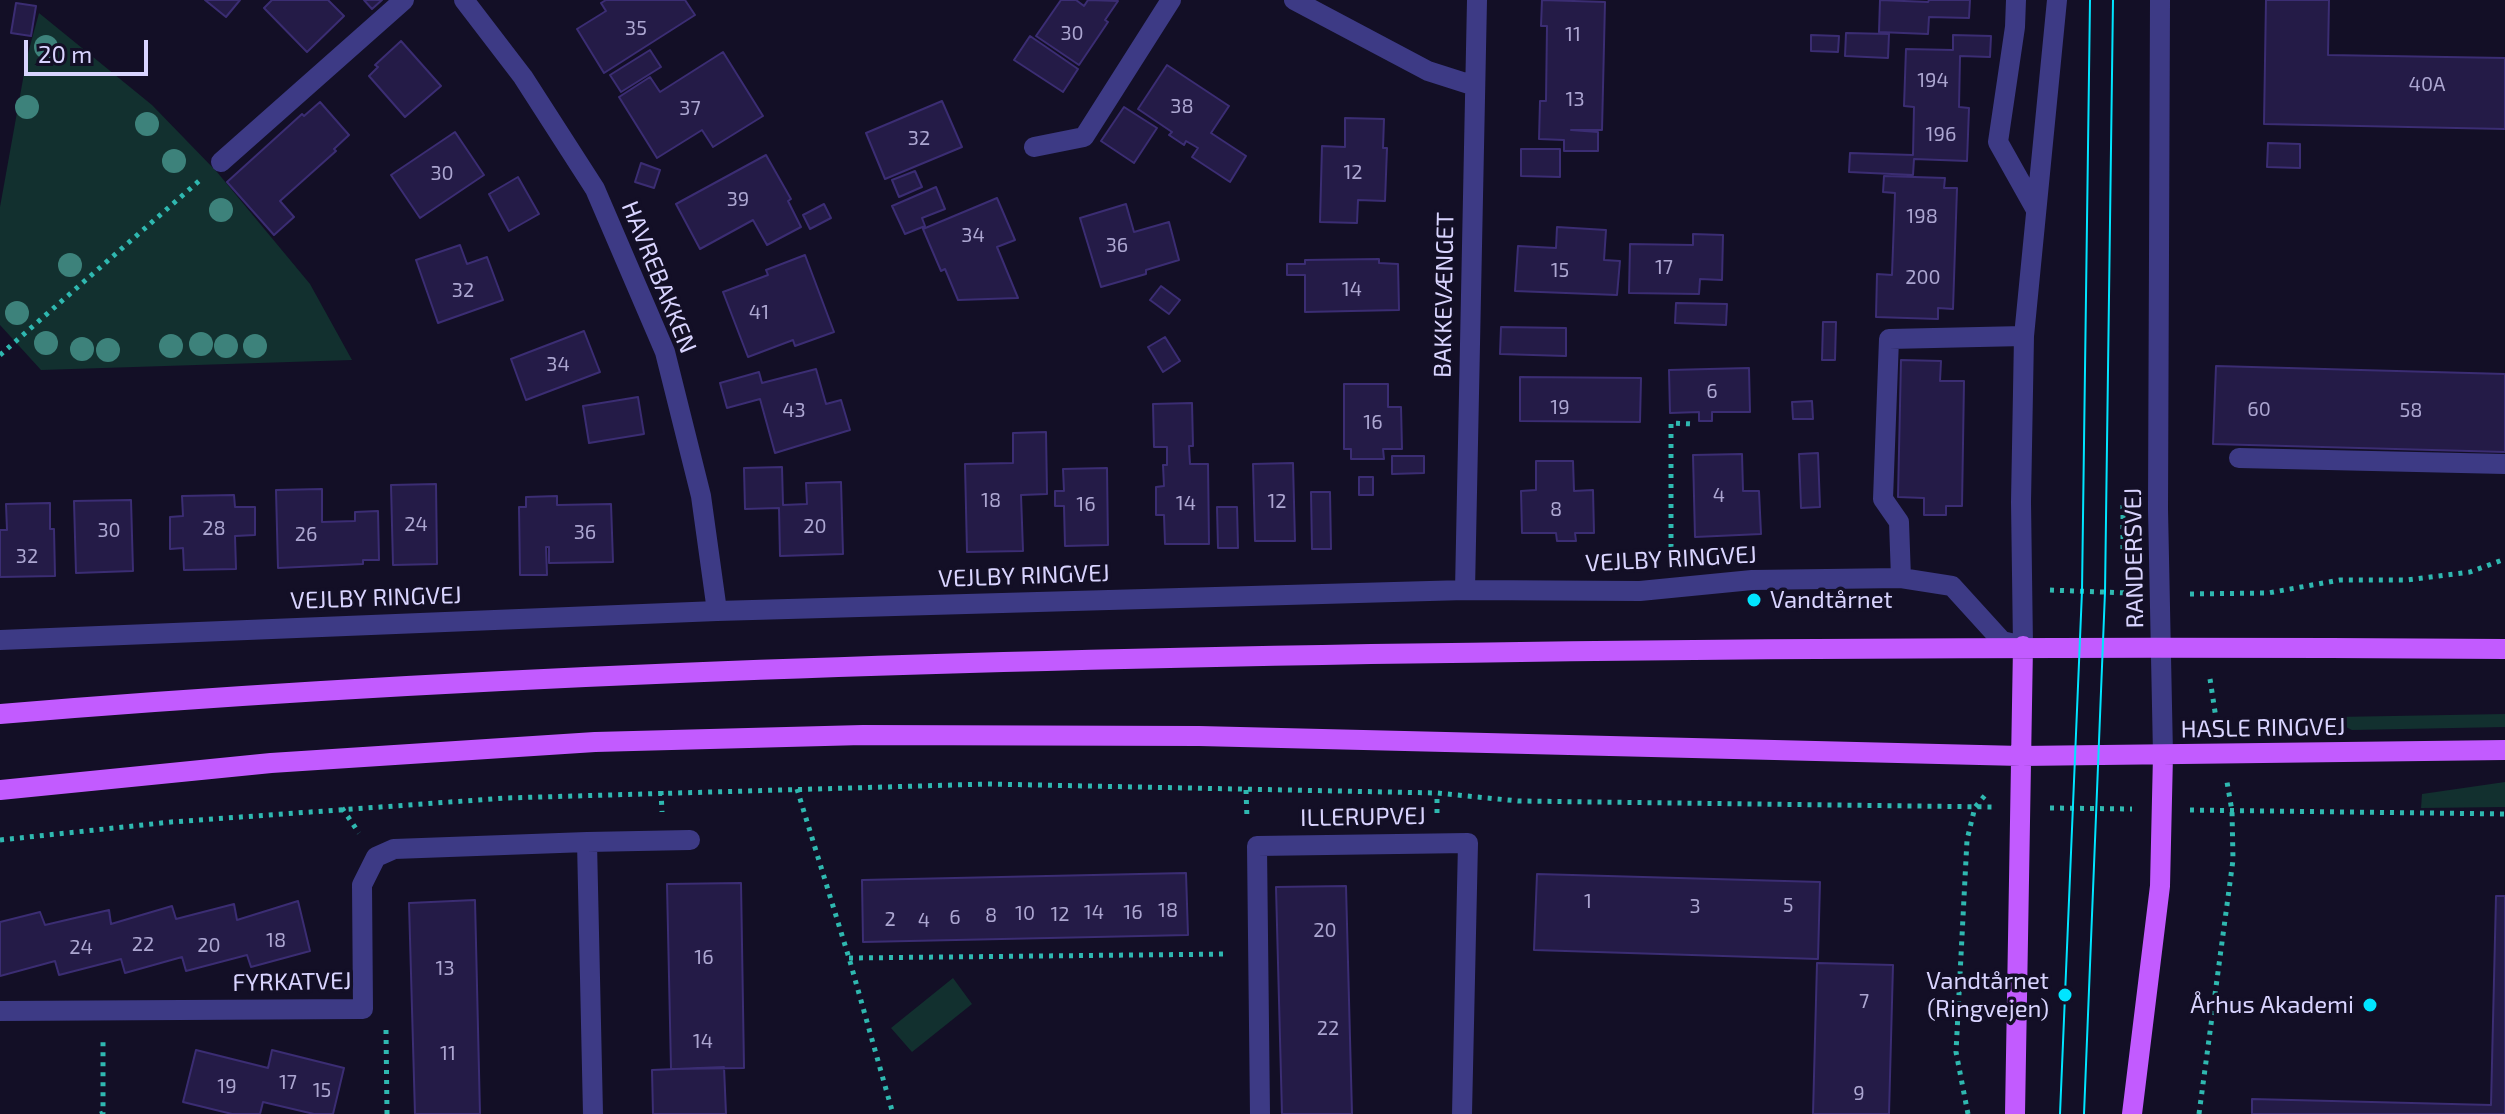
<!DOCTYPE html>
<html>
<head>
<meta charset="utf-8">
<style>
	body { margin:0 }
	#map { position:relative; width:2505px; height:1114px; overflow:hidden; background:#130f26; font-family:"Exo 2",sans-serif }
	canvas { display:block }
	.scale { position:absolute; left:24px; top:40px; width:124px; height:36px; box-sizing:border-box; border:4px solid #d9d4ff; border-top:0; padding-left:10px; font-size:24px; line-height:28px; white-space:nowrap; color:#d9d4ff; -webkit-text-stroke:6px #130f26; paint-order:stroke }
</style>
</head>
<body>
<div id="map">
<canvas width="2505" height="1114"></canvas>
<div class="scale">20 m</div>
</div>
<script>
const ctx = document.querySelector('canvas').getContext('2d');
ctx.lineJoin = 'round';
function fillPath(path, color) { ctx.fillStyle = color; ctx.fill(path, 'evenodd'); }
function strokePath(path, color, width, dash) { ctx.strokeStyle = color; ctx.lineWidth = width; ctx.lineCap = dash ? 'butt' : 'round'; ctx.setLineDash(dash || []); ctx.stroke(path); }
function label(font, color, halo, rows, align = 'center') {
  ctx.font = font + ' "Exo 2",sans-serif'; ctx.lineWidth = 7; ctx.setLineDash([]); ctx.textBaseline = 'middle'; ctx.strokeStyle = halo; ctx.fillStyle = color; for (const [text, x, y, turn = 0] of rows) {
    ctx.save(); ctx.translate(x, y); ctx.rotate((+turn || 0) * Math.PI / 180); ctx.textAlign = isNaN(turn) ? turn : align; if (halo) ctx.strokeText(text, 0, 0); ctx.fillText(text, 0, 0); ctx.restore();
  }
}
const green = new Path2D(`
	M39,13L152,105L217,172L310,284L352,360L41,370L0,325V207L27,57Z
	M2505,714V727L2352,730L2336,722V717Z
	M2505,782V807L2421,808L2422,794Z
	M953,978L972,1004L912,1052L891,1028Z`);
const building = new Path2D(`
	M205,0H240L226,17Z
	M272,0H328L344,16L307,52L264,8Z
	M364,0H382L372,9Z
	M606,0H685L695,15L604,73L577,29L606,11L601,3Z
	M1061,0H1076L1084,6L1088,0L1118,1L1105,20L1108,22L1079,65L1036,36Z
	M1542,0L1605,2L1602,130H1571L1598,132V151H1564V140L1539,139L1540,101H1546L1547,26H1541Z
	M1880,0L1928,2L1929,0H1970L1969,18L1929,17L1928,34L1879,32Z
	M2266,0H2329L2328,55L2505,58V129L2264,124Z
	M16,3L36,6L31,36L11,33Z
	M1846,33L1889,34L1888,58L1845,56Z
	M1811,35L1839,36L1838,52L1811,51Z
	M1953,35L1991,36L1990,57L1960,56L1959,107L1969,108L1967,161L1914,159L1913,175L1849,172L1850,153L1913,155L1914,107L1904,106L1906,49L1953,50Z
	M1030,36L1078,69L1063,92L1014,60Z
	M401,41L441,86L405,117L369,76L378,67L375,65Z
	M650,50L661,67L621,92L610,75Z
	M723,52L763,116L713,147L702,130L657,158L619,97L650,77L660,92Z
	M1167,65L1229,106L1211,133L1246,156L1230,182L1192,157L1198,148L1186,141L1184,145L1169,135L1172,132L1138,109Z
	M942,101L962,147L885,179L866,133Z
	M320,102L349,135L334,149L336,151L280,201L294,217L274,235L227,182L302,114L304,116Z
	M1124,107L1157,128L1134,163L1101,141Z
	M1345,118L1384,119L1383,148H1387L1385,201L1358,200L1357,223L1320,222L1322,146L1345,147Z
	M455,132L484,175L420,218L391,175Z
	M2268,143L2300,144V168L2267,167Z
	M1521,149H1560V177L1521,176Z
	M766,155L791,199L788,201L801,227L767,245L753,220L700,249L676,204Z
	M641,163L660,170L654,188L635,182Z
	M915,171L922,187L899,197L892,180Z
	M1884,176L1945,178L1944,188H1957L1953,309L1938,308V319L1876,317L1877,274L1892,275L1895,193L1883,192Z
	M518,177L539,214L509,231L489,194Z
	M936,187L945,209L922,218L925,226L905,234L892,206Z
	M997,198L1015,240L997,247L1018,298L958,300L945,269L941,271L923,229Z
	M824,204L831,218L810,229L803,215Z
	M1126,204L1134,232L1169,222L1179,260L1146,270V274L1101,287L1080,218Z
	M1557,227L1606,230L1604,260L1620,261L1617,295L1515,291L1518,246L1556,248Z
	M1693,234L1723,235L1722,280L1700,279L1699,294L1629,293L1630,244L1693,245Z
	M460,245L467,264L487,257L503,300L438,323L416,260Z
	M805,255L834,332L795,346L793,340L748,357L723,292L768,275L766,270Z
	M1379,259V263L1398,264L1399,310L1305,312V275H1287V264H1305V260Z
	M1161,286L1180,300L1169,314L1150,300Z
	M1676,303L1727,304L1726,325L1675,323Z
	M1823,322H1836L1835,360H1822Z
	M1501,327L1566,328V356L1500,354Z
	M584,331L600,372L526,400L511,359Z
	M1165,337L1180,361L1163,372L1148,347Z
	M1901,360L1941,361L1940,381H1964L1962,506H1946V515H1924V498L1898,497Z
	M2216,366L2505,374V452L2213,444Z
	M1749,368L1750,412H1712V421H1699V412L1670,413L1669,370Z
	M816,369L826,404L841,400L850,430L775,453L760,399L727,408L720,383L759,372L762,383Z
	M1520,377L1641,378L1640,422L1520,421Z
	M1344,384H1388V407H1401L1402,449H1383L1384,459H1351V449H1344Z
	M638,397L644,434L589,443L583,406Z
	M1812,401L1813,419H1793L1792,402Z
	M1192,403L1193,446H1189L1190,464H1208L1209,544H1165L1164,515H1156V487L1164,486L1163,465H1167V447H1154L1153,404Z
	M1046,432L1047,494L1021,495L1023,551L967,552L965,464L1013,463V433Z
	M1818,453L1820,507L1801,508L1799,454Z
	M1742,454L1743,491H1759L1761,534L1695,537L1693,455Z
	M1392,456H1424V473L1392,474Z
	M1536,461H1573L1574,491L1593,490L1594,533H1575L1576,541H1557L1556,533H1522L1521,491L1536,490Z
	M1293,463L1295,541H1255L1253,464Z
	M782,467L783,505L807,504L806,483L841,482L843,554L780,556L779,508L745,509L744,468Z
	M1107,468L1108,545L1065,546L1064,506H1055V491H1064L1063,469Z
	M1359,477H1373V495H1359Z
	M436,484L437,564L393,565L391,485Z
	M322,489V522L355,521V512L378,511L379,560H363V564L278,568L276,490Z
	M1311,492H1330L1331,549H1312Z
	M234,495L235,507H255V535L235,536L236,569L184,570L183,548L170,549V517L183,516L182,496Z
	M557,496V505L611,504L613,562L549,563V547H546L547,575H520L519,507H526V497Z
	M131,500L133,571L76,573L74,501Z
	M50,503V529H54L55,576L0,577V530H7L6,504Z
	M1217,507H1237L1238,548H1218Z
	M1186,873L1188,935L863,942L862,880Z
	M1537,874L1820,882L1818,959L1534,950Z
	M741,883L744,1068L671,1069L667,884Z
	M1346,886L1352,1114H1282L1276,887Z
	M2496,896H2505V1114H2252V1099L2491,1105Z
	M475,900L480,1114H415L409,903Z
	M298,901L310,951L251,967L247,955L186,971L182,957L125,973L121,959L59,975L55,961L0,976V922L40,912L45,925L109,910L111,924L172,906L176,919L234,904L237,920Z
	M1817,963L1893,965L1889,1114H1813Z
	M196,1050L268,1068L272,1050L344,1068L333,1114H314L263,1102L260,1114H232L183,1102Z
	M724,1067L726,1114H653L652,1070Z`);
const path = new Path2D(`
	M0,355L199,181
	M2123,549V499
	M1671,558V423L1693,424
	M2050,590L2128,593
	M2190,594L2268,593L2340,580H2406L2470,572L2505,559
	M2210,679L2217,725
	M797,789L849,958L893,1114
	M1246,790L1247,819
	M661,791L662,812
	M342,808L359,833
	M2050,808L2132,809
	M2190,810L2505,814
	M1437,813V793
	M0,840L171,822L506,798L987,784L1437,793L1518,801L1992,807
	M849,958L1229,954
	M386,1030L387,1114
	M100,1114L103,1113V1041
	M1968,1114L1956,1052L1967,840L1975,807L1988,792
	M2199,1114L2233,860L2232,811L2227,782`);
const minor = new Path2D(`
	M464,0L523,77L595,189L665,352L701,496L717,611
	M1294,0L1428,71L1475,86
	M2016,0L2015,27L1998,142L2035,208
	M2160,0L2158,509L2163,755
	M1034,147L1084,137L1171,0
	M221,162L404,0
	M2239,458L2505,464
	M1901,578L1899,522L1883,499L1889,339L2024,336
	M1465,590L1477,0
	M0,640L717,611L1465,590L1640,591L1752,580L1901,578L1952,586L2002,641L2023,646L2021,502L2024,336L2057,0
	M587,842L690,840
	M0,1011L363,1009L362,885L376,857L394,849L587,842L593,1114
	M1260,1114L1257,846L1468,843L1462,1114`);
const major = new Path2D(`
	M0,714C456,676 914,662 1371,654C1749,648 2127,646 2505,649
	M0,790L271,763L595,742L863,735L1199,736L2021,756L2505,750
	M2015,1114L2023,646
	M2132,1114L2160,886L2163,755`);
const tram = new Path2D(`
	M2060,1114L2082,591L2090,0
	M2084,1114L2105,592L2113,0`);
const trees = [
	[46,47],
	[27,107],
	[147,124],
	[174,161],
	[221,210],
	[70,265],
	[17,313],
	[46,343],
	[201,344],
	[171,346],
	[226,346],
	[255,346],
	[82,349],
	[108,350]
];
const markers = [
	[1754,600,8,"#00e5ff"],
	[2065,995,8,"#00e5ff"],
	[2370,1005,8,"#00e5ff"]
];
const numberNames = [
	["35",636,28],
	["30",1072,33],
	["11",1573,34],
	["194",1933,80],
	["40A",2427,84],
	["13",1575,99],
	["38",1182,106],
	["37",690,108],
	["196",1941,134],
	["32",919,138],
	["12",1353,172],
	["30",442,173],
	["39",738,199],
	["198",1922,216],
	["34",973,235],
	["36",1117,245],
	["17",1664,267],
	["15",1560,270],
	["200",1923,277],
	["14",1352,289],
	["32",463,290],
	["41",759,312],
	["34",558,364],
	["6",1712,391],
	["19",1560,407],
	["60",2259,409],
	["43",794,410],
	["58",2411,410],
	["16",1373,422],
	["4",1719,495],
	["18",991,500],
	["12",1277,501],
	["14",1186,503],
	["16",1086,504],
	["8",1556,509],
	["24",416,524],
	["20",815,526],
	["28",214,528],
	["30",109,530],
	["36",585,532],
	["26",306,534],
	["32",27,556],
	["1",1588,901],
	["5",1788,905],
	["3",1695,906],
	["18",1168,910],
	["14",1094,912],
	["16",1133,912],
	["10",1025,913],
	["12",1060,914],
	["8",991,915],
	["6",955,917],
	["2",890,919],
	["4",924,920],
	["20",1325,930],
	["18",276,940],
	["22",143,944],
	["20",209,945],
	["24",81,947],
	["16",704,957],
	["13",445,968],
	["7",1864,1001],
	["22",1328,1028],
	["14",703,1041],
	["11",448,1053],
	["17",288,1082],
	["19",227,1086],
	["15",322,1090],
	["9",1859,1093]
];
const streetNames = [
	["HAVREBAKKEN",659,277,68],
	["BAKKEVÆNGET",1444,295,-89],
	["RANDERSVEJ",2134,558,-91],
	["VEJLBY RINGVEJ",1671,559,-3],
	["VEJLBY RINGVEJ",1024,576,-2],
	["VEJLBY RINGVEJ",376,598,-2],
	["HASLE RINGVEJ",2263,728,-1],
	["ILLERUPVEJ",1363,817,-1],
	["FYRKATVEJ",292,982,-1]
];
const poiNames = [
	["Vandtårnet",1770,600,"left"],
	["Vandtårnet",2049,981],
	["(Ringvejen)",2049,1009],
	["Århus Akademi",2354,1005]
];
fillPath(green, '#12302f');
fillPath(building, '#241b47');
strokePath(building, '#3b2d73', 2);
strokePath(path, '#2fb8b0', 5, [4, 6]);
strokePath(minor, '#3d3a85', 20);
strokePath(major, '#c25bff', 20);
strokePath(tram, '#00e5ff', 2);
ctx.fillStyle = '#3d827b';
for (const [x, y] of trees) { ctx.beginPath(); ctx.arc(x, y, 12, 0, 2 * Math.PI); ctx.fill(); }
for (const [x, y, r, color] of markers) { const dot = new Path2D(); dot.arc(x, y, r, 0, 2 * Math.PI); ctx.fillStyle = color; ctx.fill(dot); strokePath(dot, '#130f26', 3); }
label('20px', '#aca6d1', null, numberNames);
label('24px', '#d9d4ff', '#130f26', streetNames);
label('24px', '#d9d4ff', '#130f26', poiNames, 'right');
</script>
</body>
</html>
